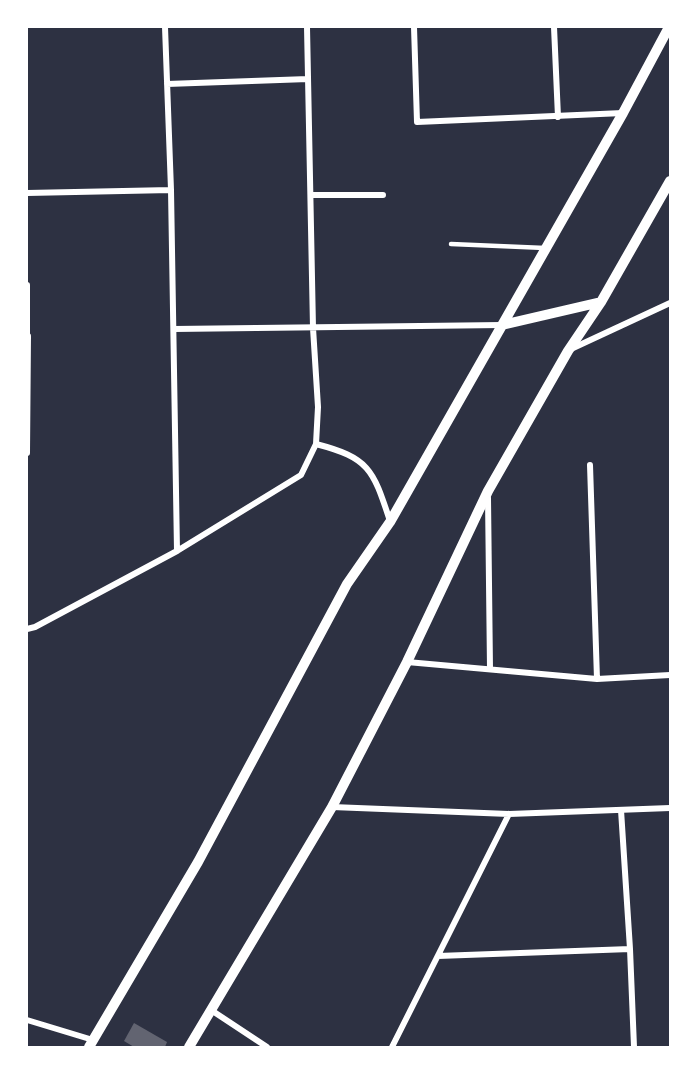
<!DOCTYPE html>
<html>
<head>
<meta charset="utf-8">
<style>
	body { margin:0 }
	#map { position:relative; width:697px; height:1074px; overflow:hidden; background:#2d3142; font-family:Arial,sans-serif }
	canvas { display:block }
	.frame { position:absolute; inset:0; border:28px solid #fff; pointer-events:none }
</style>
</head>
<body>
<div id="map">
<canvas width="697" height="1074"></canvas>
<div class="frame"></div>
</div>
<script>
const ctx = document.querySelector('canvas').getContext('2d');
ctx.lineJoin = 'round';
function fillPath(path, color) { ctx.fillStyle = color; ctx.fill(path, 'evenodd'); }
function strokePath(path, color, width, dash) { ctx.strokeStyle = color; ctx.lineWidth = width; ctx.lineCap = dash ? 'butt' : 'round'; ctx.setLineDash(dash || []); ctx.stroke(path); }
const building = new Path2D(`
	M134,1023L167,1042L165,1047H134L124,1041Z`);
const service = new Path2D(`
	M451,244L545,248`);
const minor = new Path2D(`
	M414,27L417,122L623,113
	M554,27L558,117
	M167,84L308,79
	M171,190L177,551
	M27,193L171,190L165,27
	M311,195H383
	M27,285V336
	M174,329L502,325
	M571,349L670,303
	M316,444C370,458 373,470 390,521
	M27,453L28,336
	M590,465L597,679
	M488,498L490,669
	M27,629L35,627L177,551L301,475L316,444L318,407L313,328L307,27
	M407,662L597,679L670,675
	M332,807L509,814L670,808
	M630,949L634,1047
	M438,956L630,949L621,810
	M211,1010L267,1047
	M27,1020L93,1040
	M392,1047L509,814`);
const tertiary = new Path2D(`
	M502,325L601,302
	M89,1047L198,862L347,584L390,522L623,113L669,27
	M189,1047L332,807L407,662L488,491L568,351L601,302L670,181`);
fillPath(building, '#626471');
strokePath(service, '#fff', 4.5);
strokePath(minor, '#fff', 6);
strokePath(tertiary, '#fff', 10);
</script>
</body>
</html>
